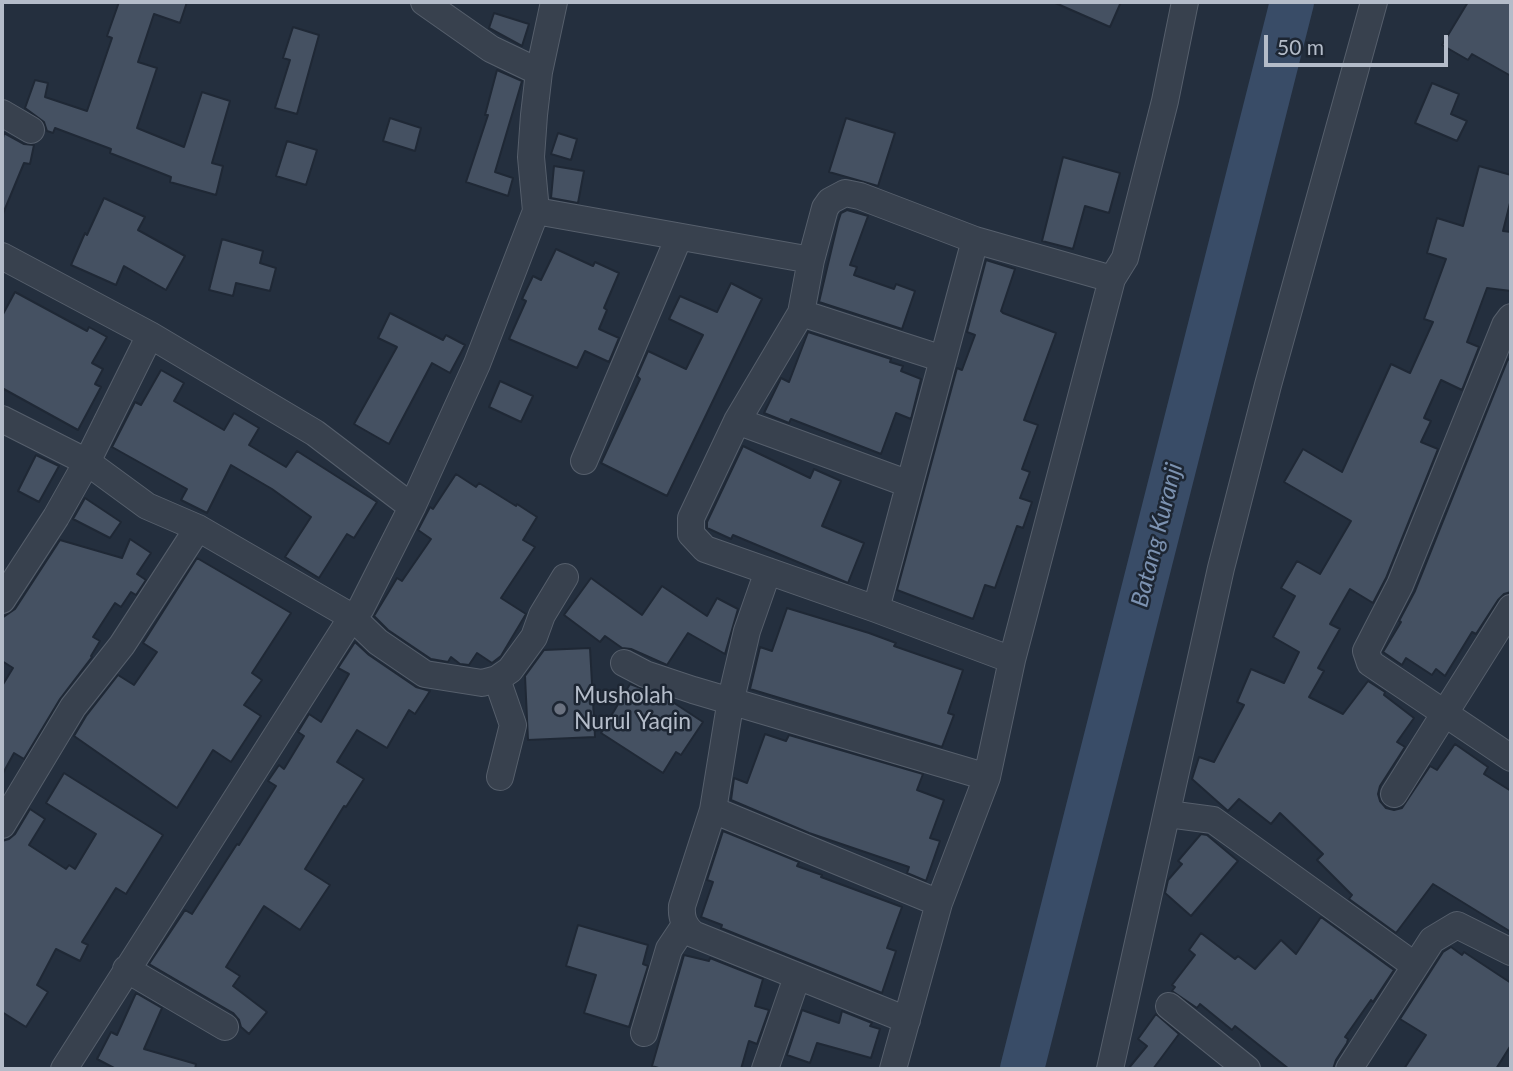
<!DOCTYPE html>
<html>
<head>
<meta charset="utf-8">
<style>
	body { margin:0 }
	#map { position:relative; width:1513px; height:1071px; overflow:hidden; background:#242f3e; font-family:Lato,sans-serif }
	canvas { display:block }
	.frame { position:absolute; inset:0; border:4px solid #b4bcc9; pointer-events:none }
	.scale { position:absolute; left:1264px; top:35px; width:184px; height:32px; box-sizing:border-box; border:4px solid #b4bcc9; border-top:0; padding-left:9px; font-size:21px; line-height:24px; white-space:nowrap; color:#b4bcc9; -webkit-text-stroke:5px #1d2633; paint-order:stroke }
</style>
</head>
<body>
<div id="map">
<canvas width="1513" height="1071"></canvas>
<div class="frame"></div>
<div class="scale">50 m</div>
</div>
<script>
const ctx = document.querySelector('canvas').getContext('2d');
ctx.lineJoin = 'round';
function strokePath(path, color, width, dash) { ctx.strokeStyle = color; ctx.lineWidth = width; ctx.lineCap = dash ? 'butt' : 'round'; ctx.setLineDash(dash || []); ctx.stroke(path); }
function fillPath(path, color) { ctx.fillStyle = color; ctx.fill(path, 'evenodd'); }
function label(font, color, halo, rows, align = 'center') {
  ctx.font = font + ' Lato,sans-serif'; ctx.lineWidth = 5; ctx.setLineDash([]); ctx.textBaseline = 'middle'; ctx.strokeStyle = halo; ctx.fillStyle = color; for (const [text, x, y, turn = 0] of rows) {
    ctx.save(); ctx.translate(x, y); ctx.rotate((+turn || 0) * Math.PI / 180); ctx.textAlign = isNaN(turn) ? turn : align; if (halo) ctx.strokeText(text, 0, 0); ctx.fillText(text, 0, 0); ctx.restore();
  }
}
const river = new Path2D(`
	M1022,1069L1292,2`);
const building = new Path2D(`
	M119,2H187L180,23L154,14L138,62L157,68L137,128L184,147L202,92L230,101L212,163L223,166L216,195L170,182L171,177L110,153L111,149L55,128L53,133L47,131L44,122L25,108L35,80L48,83L45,97L87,111L112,38L107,36Z
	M1053,2H1121L1110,27Z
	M1468,2H1511V76L1472,54L1468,60L1442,45Z
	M494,13L529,24L522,46L489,28Z
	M293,27L319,35L297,114L275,108L290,60L283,58Z
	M497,70L522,81L495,172L513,178L508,196L466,182L488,115H485Z
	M1432,83L1459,94L1451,114L1467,121L1457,141L1415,123Z
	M390,118L421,128L415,151L383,141Z
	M846,118L895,133L878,186L829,172Z
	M4,133L24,144L34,145L30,164L24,163L2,216V143Z
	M558,133L577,139L571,160L551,154Z
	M287,141L317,150L306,185L276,176Z
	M1063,157L1120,173L1109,213L1085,206L1073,249L1042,241Z
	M554,166L584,171L578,203L551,198Z
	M1479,166L1511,175V199L1503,231L1511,232V291L1487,288L1467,342L1479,347L1462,390L1441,380L1424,418L1431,421L1421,442L1438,449L1386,578L1373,603L1350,589L1330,624L1340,629L1318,668L1324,671L1309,697L1343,714L1368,681L1385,692L1384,695L1414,718L1397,742L1405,747L1380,786L1378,794L1380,801L1386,808L1394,810L1402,808L1430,766L1437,770L1455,744L1488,767L1484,774L1511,791V932L1433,884L1396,933L1349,899L1352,895L1317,860L1323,854L1280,813L1271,824L1239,799L1228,811L1192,779L1199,757L1214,762L1244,705L1237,702L1251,669L1284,683L1299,652L1273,637L1295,596L1281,588L1297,561L1320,574L1351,521L1284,482L1303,449L1342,472L1391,364L1410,373L1433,322L1424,319L1446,259L1427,253L1437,218L1463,226Z
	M104,198L145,217L138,230L185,256L166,290L124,266L116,285L71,265L85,233L87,235Z
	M847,210L868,216L850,265L857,267L854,275L894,289L896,284L915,291L902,329L819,302L838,222L841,213Z
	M222,239L263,251L260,263L276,268L270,291L236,283L233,296L209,290Z
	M556,249L593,266L595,262L619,273L604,308L607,310L599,329L619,338L609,362L585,351L577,368L509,339L526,301L522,299L533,276L541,280Z
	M986,260L1015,269L1001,311L1003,313L1056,333L1024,420L1038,425L1022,469L1030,472L1020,498L1032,502L1023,528L1017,526L995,588L985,585L973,619L897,590L957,368L962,370L975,335L967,332Z
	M731,283L762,299L667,496L601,463L640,379L637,376L648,351L686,369L703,335L669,319L680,296L717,312Z
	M15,292L87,331L89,327L107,337L92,363L103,369L95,384L101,387L78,430L2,388V316Z
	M390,313L443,340L446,335L465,345L450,373L432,363L389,444L354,424L397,347L378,338Z
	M808,332L891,359L890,362L903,366L901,371L921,379L911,419L896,413L881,454L791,419L789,423L764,413L781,378L789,382Z
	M1508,359L1511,361V592L1504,594L1498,600L1476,634L1472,632L1445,676L1436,669L1432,675L1406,658L1402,665L1383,652L1401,622L1399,621L1415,591Z
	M161,370L184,383L174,401L224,430L234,413L259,428L249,445L286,467L297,451L377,502L354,538L347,534L319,578L285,557L311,517L272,489L231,465L207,513L181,500L187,489L112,447L135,402L141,405Z
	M500,381L533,396L521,422L489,407Z
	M743,446L810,478L814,469L841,481L822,526L864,543L848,583L733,535L731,539L707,528V522Z
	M36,455L59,466L39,502L18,491Z
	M456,474L476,487L479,483L516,506L517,504L537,517L523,540L535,547L501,598L526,614L501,656L492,663L477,653L469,665L460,664L451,657L448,662L431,659L388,630L374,616L397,578L402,581L431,539L418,530L430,507L433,509Z
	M85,498L121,522L110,538L73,519Z
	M130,539L151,553L137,574L146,580L136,595L131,592L121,607L115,603L93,637L100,641L91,656L92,657L60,699L24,759L14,753L2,775V686L13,668L2,661V618L15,609L60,540L122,558Z
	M197,558L291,613L252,673L262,680L244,705L261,716L231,762L213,750L177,808L74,736L86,716L118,675L134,685L157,652L143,643Z
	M591,578L642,615L662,586L707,616L717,598L738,609L725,654L688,633L667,665L631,649L622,648L605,636L600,642L564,615Z
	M787,608L869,633L896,643L894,646L963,670L948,713L954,715L942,747L750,689L760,647L772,651Z
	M355,642L369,655L416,687L430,691L415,714L409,710L387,748L357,730L337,762L364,779L346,807L344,806L305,869L330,885L300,930L264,906L226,967L240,976L233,986L267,1012L249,1034L241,1027L239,1020L233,1013L149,964L185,910L192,914L237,844L239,845L276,786L268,781L279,765L284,769L304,736L298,732L309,714L321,722L349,674L338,668Z
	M590,648L595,737L528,740L525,676L544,650Z
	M630,684L665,697L703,722L681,755L676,752L663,773L601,733Z
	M765,734L786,741L789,735L923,774L917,790L944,800L930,838L940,841L926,881L907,873L909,867L809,833L731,800L734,778L747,783Z
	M64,773L163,835L126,894L116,888L82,942L88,945L80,961L56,949L37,985L48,992L26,1027L2,1012V841L9,839L15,834L30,809L45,819L29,845L66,869L69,865L75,869L96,834L46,803Z
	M723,831L799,862L797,866L822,875L821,877L902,907L887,948L896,951L882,993L721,928L722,925L701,917L713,882L707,880Z
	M1201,834L1207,835L1238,861L1191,916L1165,893L1168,880L1182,864L1178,861Z
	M1321,917L1394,970L1373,1002L1371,1000L1345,1037L1348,1039L1347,1043L1336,1060L1333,1069H1289L1235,1026L1232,1030L1200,1004L1197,1008L1172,991L1175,987L1172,985L1195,955L1189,950L1201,933L1235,959L1238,956L1255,969L1281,940L1296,954Z
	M578,925L648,945L643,964L648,966L629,1027L584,1013L596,975L566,966Z
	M1451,947L1462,955L1464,952L1511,983V1045L1496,1069H1404L1426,1035L1400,1019L1443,952Z
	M684,955L709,961L710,958L763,979L755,1006L769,1010L757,1044L749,1041L741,1069H662L652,1066Z
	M136,993L162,1008L144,1049L196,1064L195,1069H116L97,1059L111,1032L117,1035Z
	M802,1010L839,1023L842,1011L872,1023L870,1026L880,1029L871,1058L817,1043L810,1063L787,1055Z
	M1156,1014L1179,1034L1153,1069H1128L1147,1046L1138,1039Z`);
const minor = new Path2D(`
	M424,2L491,49L539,72
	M2,113L31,130
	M536,211L811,260
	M2,256L150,335L315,433L412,507
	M801,313L943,359
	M1511,317L1505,325L1400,585L1366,651L1370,663L1511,758
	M2,419L87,462L147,506L198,528L352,617L378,642L425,674L482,683L497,679L510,670L534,637L542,615L565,577
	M737,421L909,484
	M584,461L679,237
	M768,571L747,631L731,699L713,810L682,906C681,918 684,926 693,934L907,1020
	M2,600L56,517L87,462L150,335
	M876,609L975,240
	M1012,660L876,609L705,549L691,534V518L737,421L801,313L811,260L825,208L830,201L845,193L860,196L975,240L1112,279
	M624,663L645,674L693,690L987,777
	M497,679L513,725L500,777
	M1394,794L1511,608
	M713,810L939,903
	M1168,814L1213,820L1414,965
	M2,825L73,707L122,645L198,528
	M126,969L225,1027
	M1169,1006L1247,1069
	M644,1033L669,949L685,925
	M64,1069L352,617L361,608L412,507L477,364L536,211L531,157L534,115L539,72L554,2
	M765,1069L797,977
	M893,1069L939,903L987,777L1012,660L1112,279L1125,258L1165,101L1185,2
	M1110,1069L1221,568L1268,385L1374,2
	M1349,1069L1432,940L1457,925L1511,952`);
const markers = [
	[560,709,7,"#6b7280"]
];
const poiNames = [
	["Musholah",574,696],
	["Nurul Yaqin",574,722]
];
const waterNames = [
	["Batang Kuranji",1157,535,-76]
];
strokePath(river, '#394c67', 44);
fillPath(building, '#455162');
strokePath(building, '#1f2835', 2);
strokePath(minor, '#565f6c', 28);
strokePath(minor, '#38414e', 26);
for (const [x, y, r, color] of markers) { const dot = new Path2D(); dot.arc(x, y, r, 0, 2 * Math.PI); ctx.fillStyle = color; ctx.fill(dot); strokePath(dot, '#1d2633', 2.5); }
label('23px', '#b4bcc9', '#1d2633', poiNames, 'left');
label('italic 24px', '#7c92b1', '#1d2633', waterNames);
</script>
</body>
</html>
